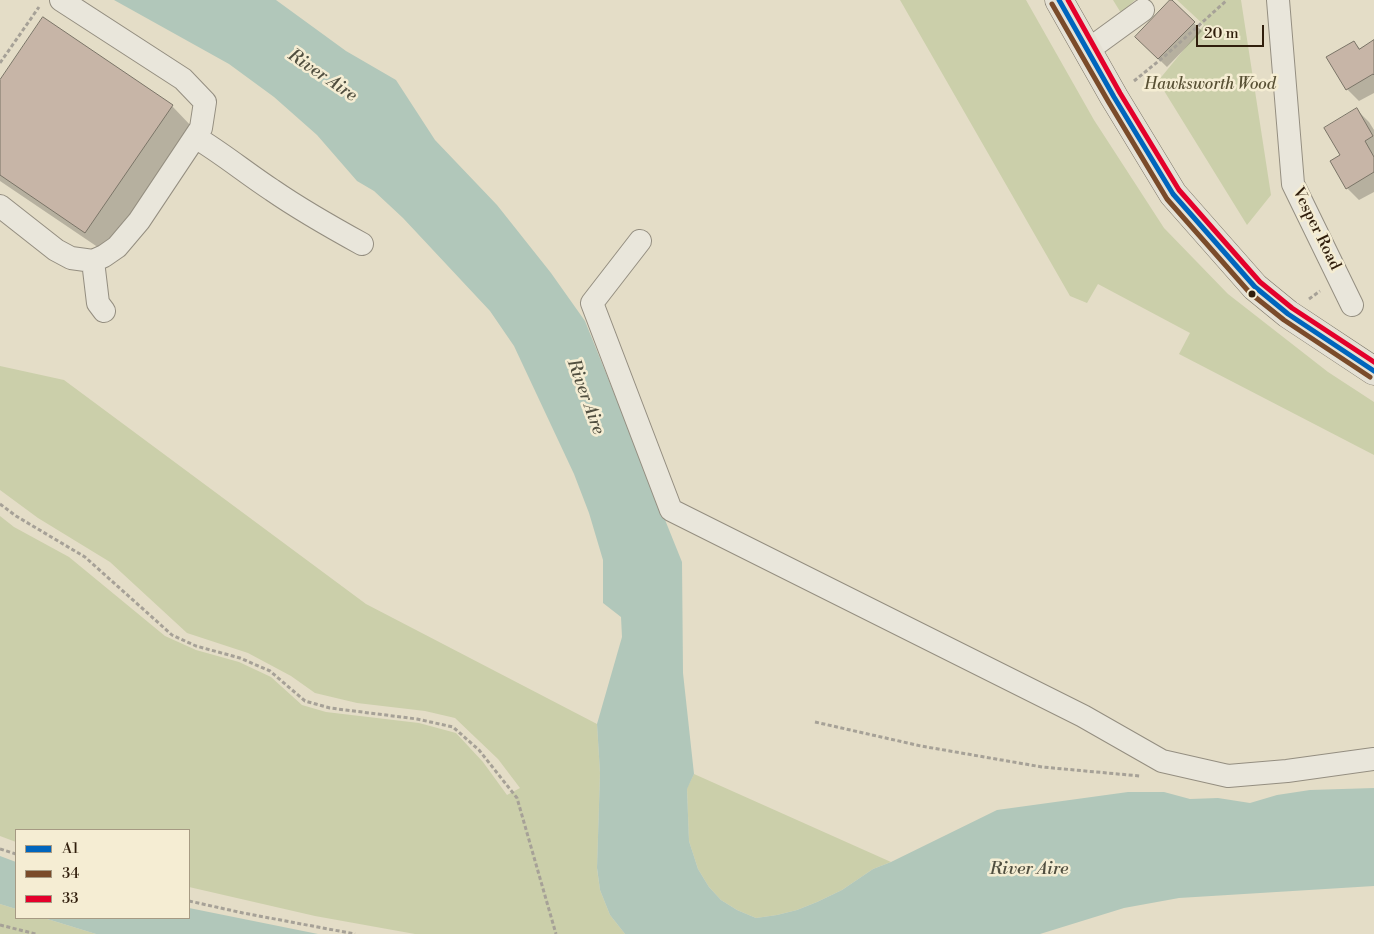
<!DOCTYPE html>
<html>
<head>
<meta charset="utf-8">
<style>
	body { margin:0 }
	#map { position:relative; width:1374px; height:934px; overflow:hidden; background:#e4ddc7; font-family:"Libre Bodoni",serif }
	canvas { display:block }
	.legend { position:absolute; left:15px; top:829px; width:175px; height:90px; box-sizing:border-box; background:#f5edd3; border:1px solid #a69a83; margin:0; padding:6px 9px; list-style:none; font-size:15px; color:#301e0c }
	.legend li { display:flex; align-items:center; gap:10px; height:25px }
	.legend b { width:25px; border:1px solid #a69a83 }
	.scale { position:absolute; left:1196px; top:25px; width:68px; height:22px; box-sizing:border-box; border:2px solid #301e0c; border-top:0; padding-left:6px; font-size:15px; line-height:18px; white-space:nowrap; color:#301e0c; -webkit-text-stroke:4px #f5edd3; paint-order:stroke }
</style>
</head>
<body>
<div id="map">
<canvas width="1374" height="934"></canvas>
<ul class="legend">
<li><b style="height:6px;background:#0065bd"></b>A1</li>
<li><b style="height:6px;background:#7a4b2a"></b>34</li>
<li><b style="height:6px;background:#e4002b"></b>33</li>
</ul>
<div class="scale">20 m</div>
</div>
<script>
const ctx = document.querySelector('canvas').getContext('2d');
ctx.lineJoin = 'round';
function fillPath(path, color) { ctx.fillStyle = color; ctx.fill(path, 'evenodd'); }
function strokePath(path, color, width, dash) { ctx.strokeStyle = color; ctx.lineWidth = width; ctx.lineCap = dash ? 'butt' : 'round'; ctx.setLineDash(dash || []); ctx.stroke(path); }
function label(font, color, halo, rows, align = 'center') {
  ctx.font = font + ' "Libre Bodoni",serif'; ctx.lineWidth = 5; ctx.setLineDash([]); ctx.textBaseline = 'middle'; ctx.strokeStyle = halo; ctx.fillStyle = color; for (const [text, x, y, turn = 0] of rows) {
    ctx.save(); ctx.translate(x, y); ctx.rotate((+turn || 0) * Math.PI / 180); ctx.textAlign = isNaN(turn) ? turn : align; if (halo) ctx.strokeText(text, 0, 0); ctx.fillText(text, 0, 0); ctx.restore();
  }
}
const green = new Path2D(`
	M900,0H1026L1094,120L1164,228L1228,294L1328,372L1374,402V455L1179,354L1190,333L1098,284L1087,303L1070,296Z
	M1113,0H1135L1121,13Z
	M1177,0H1241L1271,195L1247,225L1158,81L1204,25Z
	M0,366L64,380L366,604L597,724L600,773L597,869L600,890L610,915L625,934H415L315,916L189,887V830H16V842L0,836V516L14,527L69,557L165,636L196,650L239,662L271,677L302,705L326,712L419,723L456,733L483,762L507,795L520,788L498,759L455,718L425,711L357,703L315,693L291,676L248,653L187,633L110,562L38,518L0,490Z
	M694,774L891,862L873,869L842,890L817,902L797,910L777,915L756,918L737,910L721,900L709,887L698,869L689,841L687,788Z
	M0,904L16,909V918H44L96,934H0Z`);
const water = new Path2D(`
	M114,0H276L346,51L396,80L435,140L497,205L551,273L585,321L682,562L683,673L694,774L687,789L689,841L698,869L709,887L721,900L737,910L756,918L777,915L797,910L817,902L842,890L873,869L891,862L997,810L1128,792H1164L1190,799L1218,798L1250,803L1277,795L1310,790L1374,788V886L1179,898L1124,908L1040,934H625L610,915L600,890L597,868L600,773L597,724L622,637L621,617L603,603V560L589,513L574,474L514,346L490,311L403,218L374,191L357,181L317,135L274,97L229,64Z
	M0,856L16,862V909L0,904Z
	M189,908L318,934H96L44,918H189Z`);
const shadow = new Path2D(`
	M1171,1L1202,31L1167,67L1136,37Z
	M1354,42L1361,50L1374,42V93L1359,101L1347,89Z
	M0,82L172,106L194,129L108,254L0,181Z
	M1357,110L1369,122L1374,130V192L1359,200L1347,188L1342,156Z`);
const building = new Path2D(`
	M1170,0H1172L1195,22L1158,59L1135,37Z
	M43,17L173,105L85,233L0,175V80Z
	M1374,40V75L1373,74L1346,90L1326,57L1354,41L1359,49Z
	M1357,108L1373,136L1365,141L1374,157V172L1346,189L1330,161L1340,155L1324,128Z`);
const path = new Path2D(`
	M0,63L39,7
	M1134,81L1166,55L1227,0
	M1309,299L1320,291
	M0,504L16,516L85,557L172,635L196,646L240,658L270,671L305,701L330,708L417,719L453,727L479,750L517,798L556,934
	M815,722L921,746L1042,767L1140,776
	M0,849L16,854
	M189,901L243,913L355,934
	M0,925L36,934`);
const minor = new Path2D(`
	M1278,0L1293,184L1352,305
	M1088,50L1143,10
	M195,137C222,153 246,173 272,190C301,210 331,227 362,244
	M0,206L56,250L71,258L93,261L104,256L117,247L139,221L201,128L205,102L183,79L61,0
	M640,241L592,303L671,510L1083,716L1162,761L1228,776L1287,771L1374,759
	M93,261L98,303L104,311`);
const major = new Path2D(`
	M1059,0L1114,97L1173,194L1255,287L1288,314L1374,371`);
const bus1 = new Path2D(`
	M1059,0L1114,97L1173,194L1255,287L1288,314L1374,371`);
const bus2 = new Path2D(`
	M1052,4L1108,101L1167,199L1250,293L1284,320L1370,377`);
const bus3 = new Path2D(`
	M1068,0L1120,93L1179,190L1260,282L1292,308L1374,362`);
const markers = [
	[1252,294,4.5,"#301e0c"]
];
const parkNames = [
	["Hawksworth Wood",1210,85]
];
const streetNames = [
	["Vesper Road",1316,229,64]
];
const waterNames = [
	["River Aire",322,76,34],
	["River Aire",585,397,70],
	["River Aire",1029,870]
];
fillPath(green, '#cbcfaa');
fillPath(water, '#b1c7ba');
fillPath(shadow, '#0003');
fillPath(building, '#c7b5a7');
strokePath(building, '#7a7467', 1);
strokePath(minor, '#948e80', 24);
strokePath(major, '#7a7467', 29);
strokePath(path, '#a6a197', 3, [4, 2.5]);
strokePath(minor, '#e9e6db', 22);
strokePath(major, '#e5e1d5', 28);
strokePath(bus1, '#0065bd', 5);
strokePath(bus2, '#7a4b2a', 5);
strokePath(bus3, '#e4002b', 5);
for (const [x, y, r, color] of markers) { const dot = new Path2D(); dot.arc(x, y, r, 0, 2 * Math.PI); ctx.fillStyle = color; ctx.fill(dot); strokePath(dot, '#f5edd3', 2); }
label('italic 16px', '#585034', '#f5edd3', parkNames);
label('16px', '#301e0c', '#f5edd3', streetNames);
label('italic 18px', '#504e3f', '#f5edd3', waterNames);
</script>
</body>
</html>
